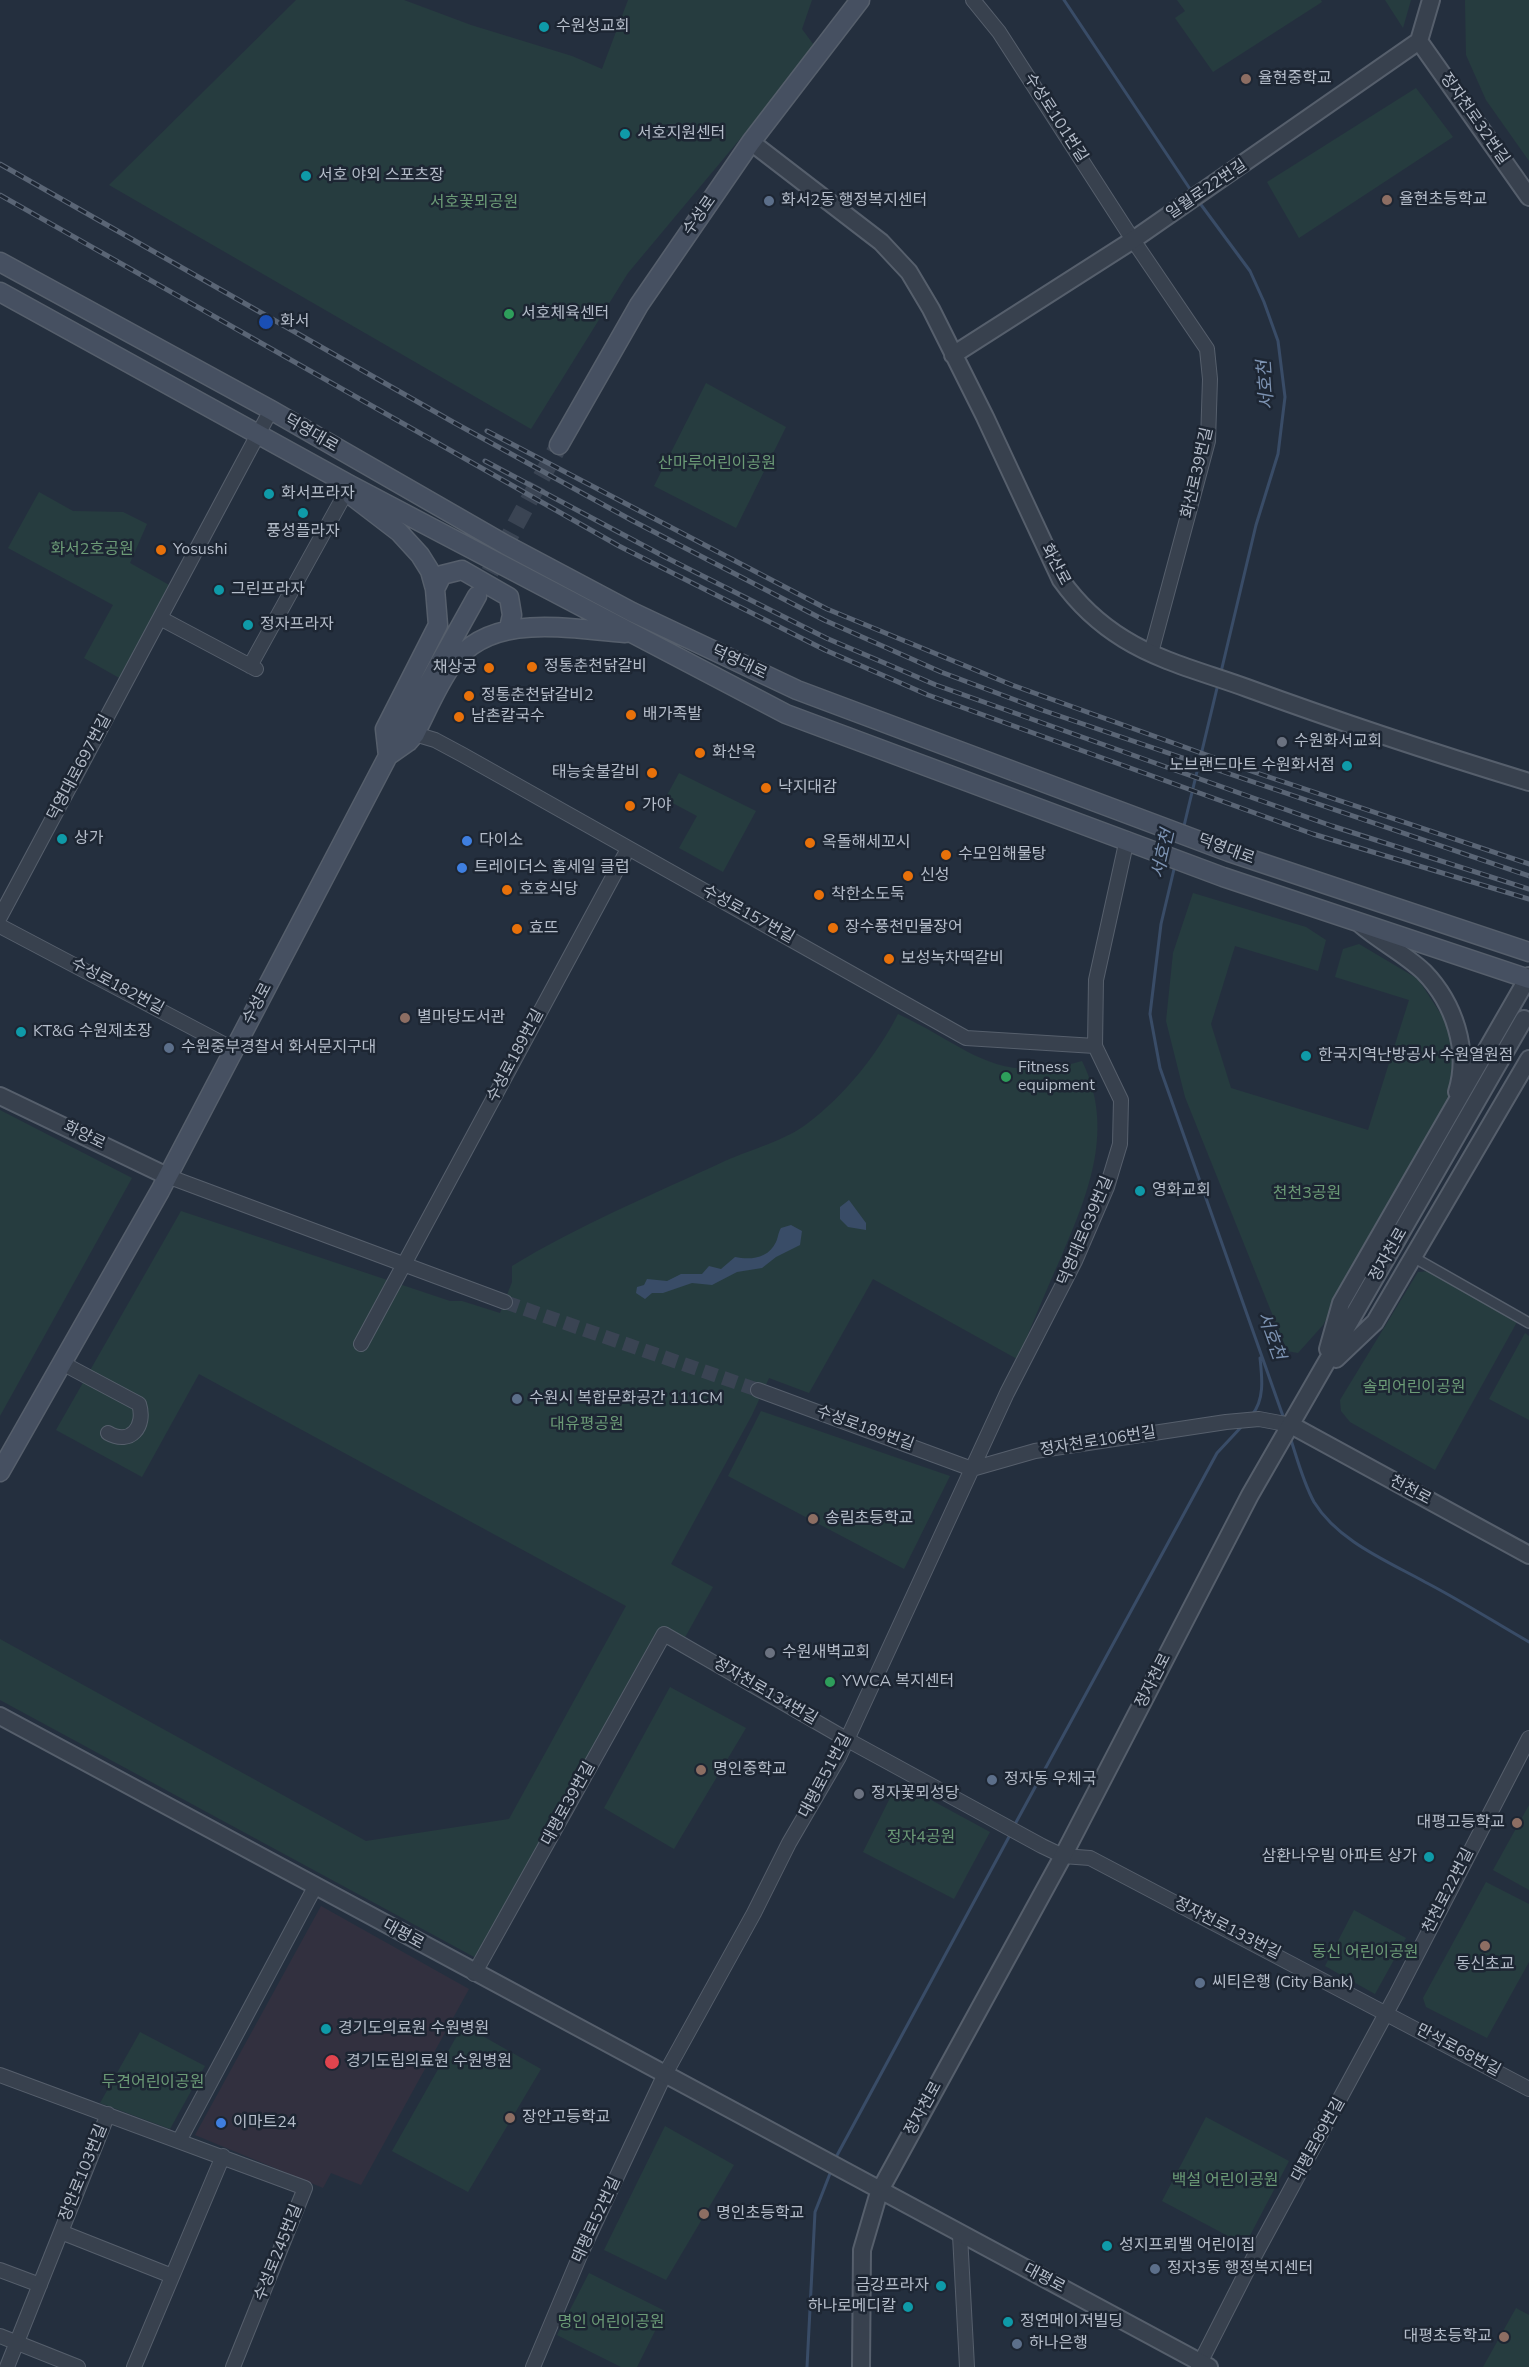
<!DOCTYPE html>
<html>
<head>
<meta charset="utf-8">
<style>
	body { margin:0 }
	canvas { display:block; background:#242f3e }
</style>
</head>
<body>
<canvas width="1529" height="2367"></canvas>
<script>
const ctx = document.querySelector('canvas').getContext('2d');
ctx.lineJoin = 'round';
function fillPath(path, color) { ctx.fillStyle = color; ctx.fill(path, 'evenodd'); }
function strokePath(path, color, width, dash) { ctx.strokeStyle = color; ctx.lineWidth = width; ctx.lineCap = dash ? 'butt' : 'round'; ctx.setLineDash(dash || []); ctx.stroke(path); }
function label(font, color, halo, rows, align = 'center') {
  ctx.font = font + ' "Nunito Sans","Noto Sans KR",sans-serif'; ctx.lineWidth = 5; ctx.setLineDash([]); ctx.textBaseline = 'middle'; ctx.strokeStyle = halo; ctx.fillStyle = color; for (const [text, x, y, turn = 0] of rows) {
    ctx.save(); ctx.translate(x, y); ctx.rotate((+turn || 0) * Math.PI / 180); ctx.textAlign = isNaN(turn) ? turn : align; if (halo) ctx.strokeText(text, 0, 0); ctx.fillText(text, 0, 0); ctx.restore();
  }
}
const medical = new Path2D(`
	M321,1906L469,1989L361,2185L331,2173L323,2188L195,2135Z`);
const green = new Path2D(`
	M296,0H404L471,25L572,56L602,69L628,0H812L802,29L816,48L628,273L531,429L109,185Z
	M1177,0H1321L1322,2L1213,72L1175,18L1185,11Z
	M1385,0H1411L1403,28Z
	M1465,0H1529V161L1486,100L1466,55Z
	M1416,88L1453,137L1299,238L1267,182Z
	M706,383L786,427L736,528L654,486Z
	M39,492L73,511L123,512L147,524L130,563L171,586L121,679L84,658L113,605L8,548Z
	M679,773L756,811L723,872L679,848L697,816L665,799Z
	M1193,893L1306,927L1326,940L1318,971L1235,946L1211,1024L1231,1088L1368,1130L1409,1000L1335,977L1343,949L1359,944L1418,979L1452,1031L1454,1077L1445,1109L1323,1325L1298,1353L1287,1351L1185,1097L1166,1021L1173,953Z
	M898,1014C971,1048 994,1086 1082,1061C1115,1128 1089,1192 1062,1255C1048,1286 1035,1317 1022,1349L1017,1359L873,1279L809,1393L769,1378L752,1415L671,1564L713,1587L683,1641L663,1630L476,1958L0,1700V1639L366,1841L509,1819L626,1606L199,1374L142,1477L56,1430L181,1211L450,1301H462L500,1313L512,1282V1266C579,1225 654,1194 725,1161C752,1149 785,1141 808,1123C844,1096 878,1054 898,1014Z
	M0,1110L132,1178L0,1416Z
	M1430,1271L1517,1322L1435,1470L1350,1422L1341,1411L1340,1400L1418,1272Z
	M1525,1333L1529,1336V1420L1489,1399Z
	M761,1411L950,1476L904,1569L728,1476Z
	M670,1687L746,1728L674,1849L604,1808Z
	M898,1782L990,1832L954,1899L863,1852Z
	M1529,1805V1890L1493,1870Z
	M1486,1882L1529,1904V1962L1487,2038L1426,2007L1423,1998Z
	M1354,1910L1406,1938L1375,1994L1325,1966Z
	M463,2025L541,2069L468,2192L392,2151Z
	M140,2032L205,2066L170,2129L100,2103Z
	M1206,2117L1289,2161L1245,2245L1162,2201Z
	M665,2126L734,2165L666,2280L604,2250Z
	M589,2273L665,2311L637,2367H621L557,2335Z
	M1516,2308L1529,2315V2367H1483Z`);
const water = new Path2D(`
	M849,1200L866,1223V1230L848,1227L840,1219V1207Z
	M791,1225L802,1231L800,1245L776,1257L762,1268L737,1272L712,1285L692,1283L663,1293H652L645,1299L636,1293L637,1287L644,1285L647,1279L667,1281L681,1274H702L709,1266L721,1269L735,1257C750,1260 768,1259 776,1242C778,1238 778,1233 781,1228Z`);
const stream = new Path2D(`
	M1064,0L1192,192
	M1199,202L1250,271L1264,302L1278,341L1285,397L1278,454L1256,525L1221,672
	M1183,830L1218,684
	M1175,865L1161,924L1150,1014L1160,1068L1284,1419
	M1252,1415C1265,1399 1262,1377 1260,1358
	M1290,1437C1297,1458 1303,1482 1314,1502C1338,1541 1387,1561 1425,1582C1460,1600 1494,1622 1529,1642
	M1014,1826L1217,1453L1244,1424
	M835,2159L1010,1835
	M807,2367L815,2212L831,2171`);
const minorTunnel = new Path2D(`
	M505,1302L758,1390`);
const secondaryTunnel = new Path2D(`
	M477,596L559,445`);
const pedestrian = new Path2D(`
	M1413,1257L1529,1323`);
const minor = new Path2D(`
	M973,0L999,32L1133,240L1207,349L1210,379L1208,441L1151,653
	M160,618L256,669
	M250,666L350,485
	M415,734L435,740L463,755L966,1038L1095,1046
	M0,917L271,410
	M0,926L233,1049
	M167,1176L505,1302
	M361,1344L628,849
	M62,1363L139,1404C146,1426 131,1446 108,1433
	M758,1390L972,1469
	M972,1469L1035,1451L1226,1422L1259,1419L1291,1425
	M474,1974L664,1634L846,1739L1042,1846L1063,1856L1090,1858L1529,2089
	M0,2075L305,2188L233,2367
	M179,2141L315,1887
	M61,2232L172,2276
	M960,2235L967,2367
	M0,2270L40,2285
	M0,2336L78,2367
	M7,2367L108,2114
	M134,2367L223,2156
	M533,2367L581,2253L664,2076L754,1913L789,1843L839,1757L1007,1393L1075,1261L1107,1187L1120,1144L1121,1100L1095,1046L1096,980L1127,839
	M1198,2367L1254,2257L1396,1995L1529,1738`);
const tertiary = new Path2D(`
	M1419,41L1529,197
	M751,142L881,242L909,272L931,309L985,417L1061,580C1078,604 1098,623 1124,639C1161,662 1206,673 1247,688C1340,722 1434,753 1529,782
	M953,355L1133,240L1419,41L1431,0
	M1361,925C1381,942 1405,954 1424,972C1454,1003 1470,1050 1457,1092
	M0,1096L167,1176
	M1328,1349L1341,1303L1529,976
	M1336,1359L1375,1322L1529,1059
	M1291,1425L1529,1555
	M0,1716L1209,2367
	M861,2367L862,2250L879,2192L1063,1856L1250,1495L1524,1019`);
const secondary = new Path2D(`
	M0,262L271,410L506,545L632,612L797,690L1229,852L1529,952
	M0,292L350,485L786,714L1223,877L1529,979
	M559,445L639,305L751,142L860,0
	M352,496L399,532L420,555L430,571L435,589L438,625L385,729L388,756L408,742L415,734C427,711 437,686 452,665C491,611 568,629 625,633
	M435,589L442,575L462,570L509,597L512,615L509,628
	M0,1472L160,1191L388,756L477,596`);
const rail = new Path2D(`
	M0,164L453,422L633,521L824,620L941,672L1042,710L1529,876
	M0,195L619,546L825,650L928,695L1313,834L1529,899
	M487,431L827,609L1012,685L1254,772L1529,864
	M485,461L667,558L826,638L936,685L1332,826L1529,889`);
const markers = [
	[544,27,6,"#0f9aa8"],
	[1246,79,6,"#8d6e63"],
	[625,134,6,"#0f9aa8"],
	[306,176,6,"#0f9aa8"],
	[1387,200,6,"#8d6e63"],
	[769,201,6,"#5c6f8a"],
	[509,314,6,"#2e9e5b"],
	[266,322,8,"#1a4fb4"],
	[269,494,6,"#0f9aa8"],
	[303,513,6,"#0f9aa8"],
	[161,550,6,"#e8710a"],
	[219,590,6,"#0f9aa8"],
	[248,625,6,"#0f9aa8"],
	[532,667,6,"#e8710a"],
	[489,668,6,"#e8710a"],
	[469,696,6,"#e8710a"],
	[631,715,6,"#e8710a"],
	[459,717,6,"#e8710a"],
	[1282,742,6,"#6b7280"],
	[700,753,6,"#e8710a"],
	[1347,766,6,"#0f9aa8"],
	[652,773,6,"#e8710a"],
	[766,788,6,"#e8710a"],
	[630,806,6,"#e8710a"],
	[62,839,6,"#0f9aa8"],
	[467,841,6,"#3f7fe0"],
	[810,843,6,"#e8710a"],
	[946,855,6,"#e8710a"],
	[462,868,6,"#3f7fe0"],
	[908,876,6,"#e8710a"],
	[507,890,6,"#e8710a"],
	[819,895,6,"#e8710a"],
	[833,928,6,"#e8710a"],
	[517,929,6,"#e8710a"],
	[889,959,6,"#e8710a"],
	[405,1018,6,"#8d6e63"],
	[21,1032,6,"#0f9aa8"],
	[169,1048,6,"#5c6f8a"],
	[1306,1056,6,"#0f9aa8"],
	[1006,1077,6,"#2e9e5b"],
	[1140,1191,6,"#0f9aa8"],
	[517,1399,6,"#5c6f8a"],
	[813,1519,6,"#8d6e63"],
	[770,1653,6,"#6b7280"],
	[830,1682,6,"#2e9e5b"],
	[701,1770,6,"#8d6e63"],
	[992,1780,6,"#5c6f8a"],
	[859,1794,6,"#6b7280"],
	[1517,1823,6,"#8d6e63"],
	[1429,1857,6,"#0f9aa8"],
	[1485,1946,6,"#8d6e63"],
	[1200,1983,6,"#5c6f8a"],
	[326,2029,6,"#0f9aa8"],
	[332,2062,8,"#e0444e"],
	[510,2118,6,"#8d6e63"],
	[221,2123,6,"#3f7fe0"],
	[704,2214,6,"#8d6e63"],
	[1107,2246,6,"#0f9aa8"],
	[1155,2269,6,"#5c6f8a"],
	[941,2286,6,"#0f9aa8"],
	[908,2307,6,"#0f9aa8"],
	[1008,2322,6,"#0f9aa8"],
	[1504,2337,6,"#8d6e63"],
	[1017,2344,6,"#5c6f8a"]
];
const poiNames = [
	["수원성교회",556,27],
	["율현중학교",1258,79],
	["서호지원센터",637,134],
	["서호 야외 스포츠장",318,176],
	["율현초등학교",1399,200],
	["화서2동 행정복지센터",781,201],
	["서호체육센터",521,314],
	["화서",280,322],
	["화서프라자",281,494],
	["풍성플라자",303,532,"center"],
	["Yosushi",173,550],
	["그린프라자",231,590],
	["정자프라자",260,625],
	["정통춘천닭갈비",544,667],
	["채상궁",477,668,"right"],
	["정통춘천닭갈비2",481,696],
	["배가족발",643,715],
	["남촌칼국수",471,717],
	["수원화서교회",1294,742],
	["화산옥",712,753],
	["노브랜드마트 수원화서점",1335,766,"right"],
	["태능숯불갈비",640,773,"right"],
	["낙지대감",778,788],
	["가야",642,806],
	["상가",74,839],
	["다이소",479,841],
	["옥돌해세꼬시",822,843],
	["수모임해물탕",958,855],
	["트레이더스 홀세일 클럽",474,868],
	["신성",920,876],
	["호호식당",519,890],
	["착한소도둑",831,895],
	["장수풍천민물장어",845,928],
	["효뜨",529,929],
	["보성녹차떡갈비",901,959],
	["별마당도서관",417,1018],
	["KT&G 수원제초장",33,1032],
	["수원중부경찰서 화서문지구대",181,1048],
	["한국지역난방공사 수원열원점",1318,1056],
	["Fitness",1018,1068],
	["equipment",1018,1086],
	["영화교회",1152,1191],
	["수원시 복합문화공간 111CM",529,1399],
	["송림초등학교",825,1519],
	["수원새벽교회",782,1653],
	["YWCA 복지센터",842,1682],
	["명인중학교",713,1770],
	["정자동 우체국",1004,1780],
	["정자꽃뫼성당",871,1794],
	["대평고등학교",1505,1823,"right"],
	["삼환나우빌 아파트 상가",1417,1857,"right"],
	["동신초교",1485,1965,"center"],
	["씨티은행 (City Bank)",1212,1983],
	["경기도의료원 수원병원",338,2029],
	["경기도립의료원 수원병원",346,2062],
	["장안고등학교",522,2118],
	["이마트24",233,2123],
	["명인초등학교",716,2214],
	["성지프뢰벨 어린이집",1119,2246],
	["정자3동 행정복지센터",1167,2269],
	["금강프라자",929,2286,"right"],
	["하나로메디칼",896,2307,"right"],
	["정연메이저빌딩",1020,2322],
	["대평초등학교",1492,2337,"right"],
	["하나은행",1029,2344]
];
const streetNames = [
	["수성로101번길",1055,118,57],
	["정자천로32번길",1474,119,55],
	["일월로22번길",1207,190,-34],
	["수성로",700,216,-55],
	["덕영대로",311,434,30],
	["화산로39번길",1198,473,-77],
	["화산로",1055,565,62],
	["덕영대로",739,663,25],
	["덕영대로697번길",80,768,-62],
	["덕영대로",1226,850,20],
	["수성로157번길",748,915,29],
	["수성로182번길",117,987,28],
	["수성로",258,1004,-62],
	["수성로189번길",516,1056,-62],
	["화양로",84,1136,26],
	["덕영대로639번길",1086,1231,-67],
	["정자천로",1389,1255,-60],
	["수성로189번길",865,1429,20],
	["정자천로106번길",1098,1442,-9],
	["천천로",1410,1491,28],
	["정자천로",1154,1681,-63],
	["정자천로134번길",765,1692,30],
	["대평로51번길",826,1776,-62],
	["대평로39번길",569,1804,-61],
	["천천로22번길",1449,1891,-63],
	["정자천로133번길",1227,1929,27],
	["대평로",403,1935,29],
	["만석로68번길",1458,2051,28],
	["정자천로",924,2109,-61],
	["대평로89번길",1319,2140,-61],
	["장안로103번길",84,2173,-68],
	["태평로52번길",597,2220,-65],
	["수성로245번길",279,2253,-68],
	["대평로",1044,2279,28]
];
const parkNames = [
	["서호꽃뫼공원",474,203],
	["산마루어린이공원",717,464],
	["화서2호공원",92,550],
	["천천3공원",1307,1194],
	["솔뫼어린이공원",1414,1388],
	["대유평공원",587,1425],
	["정자4공원",921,1838],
	["동신 어린이공원",1365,1953],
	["두견어린이공원",153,2083],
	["백설 어린이공원",1225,2181],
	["명인 어린이공원",611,2323]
];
const waterNames = [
	["서호천",1267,385,-94],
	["서호천",1164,854,-77],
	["서호천",1270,1336,70]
];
fillPath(medical, '#32303f');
fillPath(green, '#263c3f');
fillPath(water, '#394c67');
strokePath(stream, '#394c67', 3);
strokePath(minorTunnel, '#3a4453', 14, [14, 7]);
strokePath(secondaryTunnel, '#3a4453', 18, [18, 9]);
strokePath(pedestrian, '#565f6c', 12);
strokePath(minor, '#565f6c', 16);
strokePath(tertiary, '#565f6c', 20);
strokePath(secondary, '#565f6c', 21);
strokePath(pedestrian, '#38414e', 9);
strokePath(minor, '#38414e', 14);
strokePath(tertiary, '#38414e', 16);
strokePath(secondary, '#465061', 18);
strokePath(rail, '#5a6575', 5);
strokePath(rail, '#1d2633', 3, [9]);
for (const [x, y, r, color] of markers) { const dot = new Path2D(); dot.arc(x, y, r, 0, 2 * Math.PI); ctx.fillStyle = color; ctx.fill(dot); strokePath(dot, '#1d2633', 2); }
label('16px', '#b4bcc9', '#1d2633', poiNames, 'left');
label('16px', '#b4bcc9', '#1d2633', streetNames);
label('16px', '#6b9a76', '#1d2633', parkNames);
label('italic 18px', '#7c92b1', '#1d2633', waterNames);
</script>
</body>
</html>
